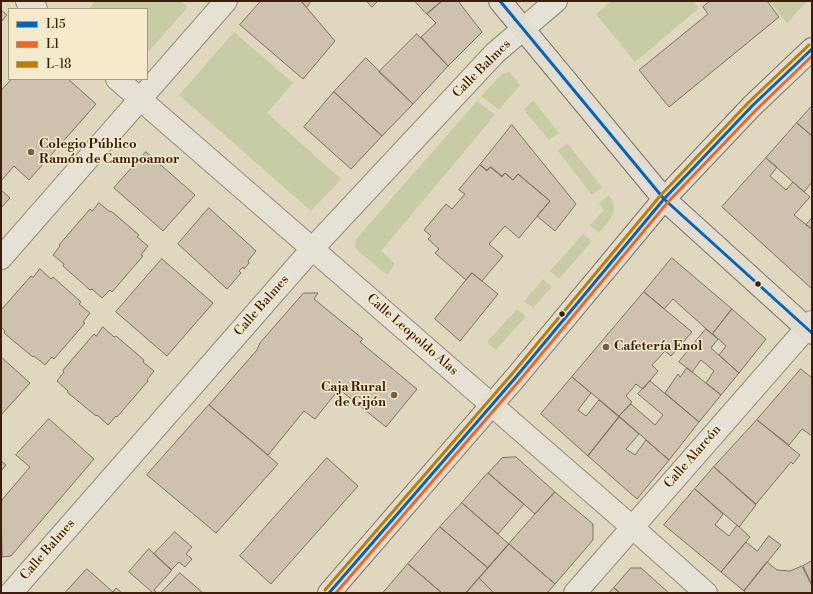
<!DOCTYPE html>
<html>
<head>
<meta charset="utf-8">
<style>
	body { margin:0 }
	#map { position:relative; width:813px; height:594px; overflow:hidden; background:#e0d8be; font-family:"Libre Bodoni",serif }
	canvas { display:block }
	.frame { position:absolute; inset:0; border:2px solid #3a1e09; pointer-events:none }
	.legend { position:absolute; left:8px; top:8px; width:140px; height:72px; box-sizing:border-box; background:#f5eacb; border:1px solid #aa987d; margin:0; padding:5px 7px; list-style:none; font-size:12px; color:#3a1e09 }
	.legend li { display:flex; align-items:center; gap:8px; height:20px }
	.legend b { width:20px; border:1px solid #aa987d }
</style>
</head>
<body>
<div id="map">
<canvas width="813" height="594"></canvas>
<div class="frame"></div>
<ul class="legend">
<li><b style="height:5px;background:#0065bd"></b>L15</li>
<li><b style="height:5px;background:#f26522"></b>L1</li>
<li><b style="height:5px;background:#be7d03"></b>L-18</li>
</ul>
</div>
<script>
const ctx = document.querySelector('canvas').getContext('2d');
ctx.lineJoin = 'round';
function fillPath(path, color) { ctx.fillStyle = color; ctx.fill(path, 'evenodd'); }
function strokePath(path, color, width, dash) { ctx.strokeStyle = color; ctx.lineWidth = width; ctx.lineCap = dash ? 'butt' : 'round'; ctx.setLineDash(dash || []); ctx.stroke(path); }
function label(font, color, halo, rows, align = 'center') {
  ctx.font = font + ' "Libre Bodoni",serif'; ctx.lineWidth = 3; ctx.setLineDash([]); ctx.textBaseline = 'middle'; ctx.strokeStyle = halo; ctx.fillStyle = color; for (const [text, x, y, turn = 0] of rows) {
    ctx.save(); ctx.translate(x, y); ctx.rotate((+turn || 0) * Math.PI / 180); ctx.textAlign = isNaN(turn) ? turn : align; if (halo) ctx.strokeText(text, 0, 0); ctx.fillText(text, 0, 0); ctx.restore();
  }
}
const green = new Path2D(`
	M95,1H181L188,7L147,53V9H89Z
	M611,1H693L699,8L635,62L596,14Z
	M769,1H807L787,23Z
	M234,32L293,83L267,113L341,179L311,211L179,95Z
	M510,72L520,85L499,110L481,96L502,74Z
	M533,100L559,133L549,140L524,110Z
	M477,101L495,115L381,251L395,264L387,275L355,248L356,239Z
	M567,143L602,187L592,195L558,151Z
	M609,195C621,211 609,221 599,233L590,225L604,210L599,203Z
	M583,234L592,241L559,279L550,271Z
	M543,279L552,287L533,308L524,301Z
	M517,309L526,316L496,350L487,342Z`);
const building = new Path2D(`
	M261,1H301L335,41L303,79L240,25Z
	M301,1H311L307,7Z
	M367,1H378L372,7Z
	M415,1H442L427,14Z
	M442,1H458L482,32L448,66L421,37L436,23L427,14Z
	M710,1H767L779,17L669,107L639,70L708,14L703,7Z
	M1,10L7,15L1,22Z
	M417,34L448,66L413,104L379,72Z
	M366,58L413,104L382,136L334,92Z
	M12,79H68L96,104L29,180L14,166L1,181V91Z
	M334,92L382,136L351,169L304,127Z
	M812,106V136L797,123Z
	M797,123L812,136V182L804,192L766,158Z
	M512,125L576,204L555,231L537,216L550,201L518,174L513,180L505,173L502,176L491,167L487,170L480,165Z
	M146,152L195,195L163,231L114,188Z
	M766,158L777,167L770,176L786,190L793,182L810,197L794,215L812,229V287L811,288L722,207Z
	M480,165L487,171L490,167L502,177L505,173L513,180L518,174L550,201L519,238L505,226L489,244L503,256L482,281L472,273L466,280L435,253L439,249L428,239L431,236L424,230L446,204L452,209L465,194L459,190Z
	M1,190L10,198L1,208Z
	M99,203L110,212L111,211L139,235L137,237L148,246L141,255L143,256L112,292L110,290L102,298L92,289L90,290L63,266L64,264L53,255L60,246L59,245L90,209L92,211Z
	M209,208L256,251L248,261L249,263L244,269L243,267L239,271L241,273L227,289L178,244Z
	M812,218V229L806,225Z
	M672,258L732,309L712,334L673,299L664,309L644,292Z
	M162,259L213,303L167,356L116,312Z
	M40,269L51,279L53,277L81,302L79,304L90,313L83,322L85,323L54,359L52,357L45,365L34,356L33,357L4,333L5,331L1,327V310L31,276L33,277Z
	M472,273L498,294L460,341L435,319Z
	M644,292L692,332L671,356L665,351L652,365L658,371L643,389L636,384L626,396L632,402L619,416L572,377Z
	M304,293H318L314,299L363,339L360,342L417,389L386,427L339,389L315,419L304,411L268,455L209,405L257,350L260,343Z
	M732,309L766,339L739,373L719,355L726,346L713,334Z
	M103,327L114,337L116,336L144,360L143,362L154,371L147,380L148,381L117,417L116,416L108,425L97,415L96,416L67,392L68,391L57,381L64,372L63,370L94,334L96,336Z
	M706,329L718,339L711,348L739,373L721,395L706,383L714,371L701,360L692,372L679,362Z
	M1,357L30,383L1,415Z
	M687,368L721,395L699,422L665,393L678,374L680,377Z
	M801,369L812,378V436L802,429L789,445L757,420Z
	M572,377L591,393L578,410L586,416L599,400L619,417L588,456L541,414Z
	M650,381L699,422L669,460L619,416L631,404L655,425L663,415L638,394Z
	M209,405L278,464L216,533L147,475Z
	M619,417L639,434L626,449L635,455L646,440L669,460L637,499L588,456Z
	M49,419L94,459L11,556L2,557L1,501L30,467L16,455Z
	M757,420L800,455L793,464L791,462L756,504L714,467Z
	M516,457L555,492L535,514L488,473L502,458Z
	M327,458L358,486L271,584L240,556Z
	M1,461L6,465L1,471Z
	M714,467L756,505L739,527L695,489Z
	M488,473L524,504L498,534L462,503Z
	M695,489L723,514L715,525L729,536L737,525L750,537L721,572L664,525Z
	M555,492L593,524V540L555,584L509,544Z
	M462,503L509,544L488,568L440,527Z
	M440,527L488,568L466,593H442L408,564Z
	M175,532L192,547L186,554L192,559L185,567L179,562L171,570L154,554Z
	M769,536L781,545L744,591L721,572L746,542L757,551Z
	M509,544L555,584L547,593H494L479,578Z
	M149,549L172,570L154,590L157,593H153L129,572Z
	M812,561V585L803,566Z
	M767,562L777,570L790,571L802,566L812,586V593H746L744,591Z
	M408,564L442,593H383Z
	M631,568H641L669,593H620L614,588Z
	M87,569L113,592L116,588L122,593H65Z
	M180,573L203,593L204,592L206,593H161Z
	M479,578L494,593H466Z
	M614,588L620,593H609Z`);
const minor = new Path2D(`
	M27,1L36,9
	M117,79L632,527L706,593
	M1,258L226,1
	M11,593L312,249L495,53L556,1
	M575,593L812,322`);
const major = new Path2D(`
	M500,1L664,199L812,333
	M329,593L516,377L664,199L752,106L812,49`);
const bus1 = new Path2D(`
	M500,1L664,199L812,333
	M329,593L516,377L664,199L752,106L812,49`);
const bus2 = new Path2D(`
	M336,593L520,380L668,202L756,110L812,56`);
const bus3 = new Path2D(`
	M325,590L512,374L660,196L748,103L809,45`);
const markers = [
	[31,152,4,"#745f48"],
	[758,284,3.5,"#3a1e09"],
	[562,314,3.5,"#3a1e09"],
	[606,347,4,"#745f48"],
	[394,395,4,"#745f48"]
];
const streetNames = [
	["Calle Balmes",482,69,-45],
	["Calle Balmes",262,306,-49],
	["Calle Leopoldo Alas",412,335,41],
	["Calle Alarcón",693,457,-49],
	["Calle Balmes",48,550,-49]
];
const poiNames = [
	["Colegio Público",39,145],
	["Ramón de Campoamor",39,160],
	["Cafetería Enol",614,347],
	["Caja Rural",386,388,"right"],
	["de Gijón",386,403,"right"]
];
fillPath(green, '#c7cca4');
fillPath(building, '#cec1ad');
strokePath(building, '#7c7363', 1);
strokePath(minor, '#948c7a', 24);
strokePath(major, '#7c7363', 24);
strokePath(minor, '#e6e1d5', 22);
strokePath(major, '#e2ddce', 22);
strokePath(bus1, '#0065bd', 3);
strokePath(bus2, '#f26522', 3);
strokePath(bus3, '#be7d03', 3);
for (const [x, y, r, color] of markers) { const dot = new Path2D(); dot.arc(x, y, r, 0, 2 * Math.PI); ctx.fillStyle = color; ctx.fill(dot); strokePath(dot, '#f5eacb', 1.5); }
label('13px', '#3a1e09', '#f5eacb', streetNames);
label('bold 13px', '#3a1e09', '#f5eacb', poiNames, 'left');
</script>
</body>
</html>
